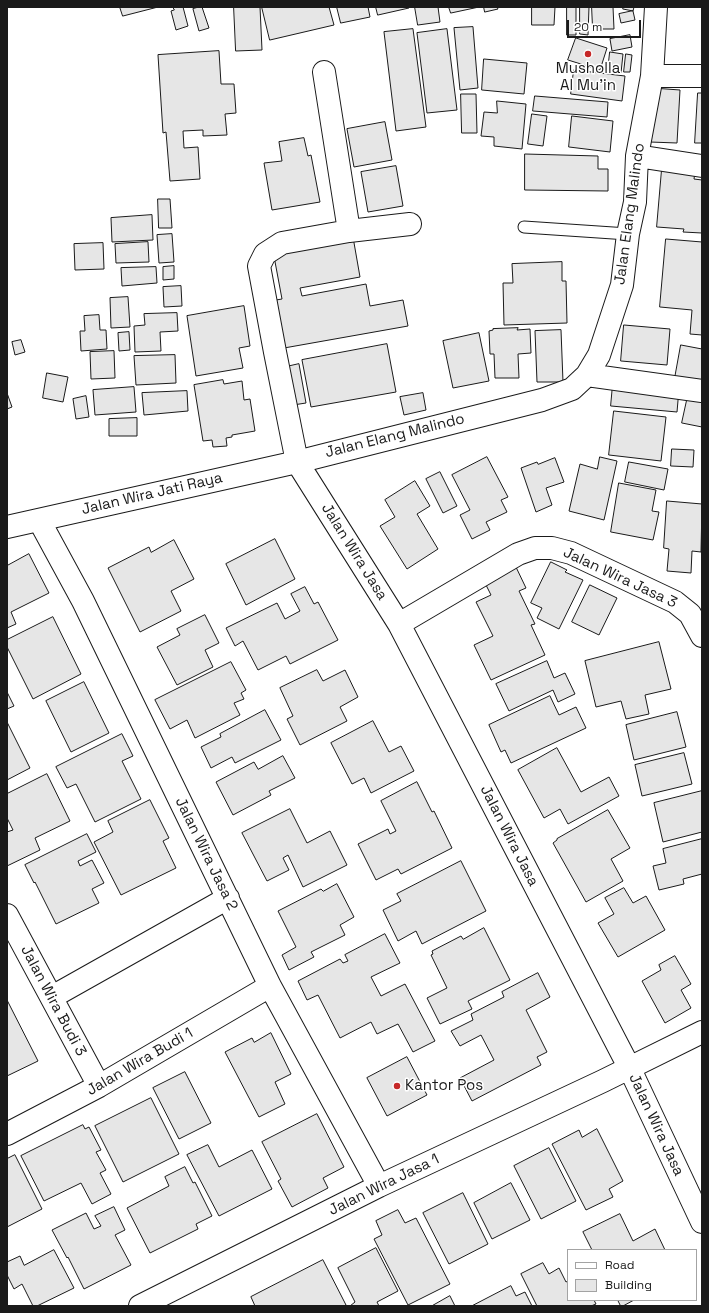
<!DOCTYPE html>
<html>
<head>
<meta charset="utf-8">
<style>
	body { margin:0 }
	#map { position:relative; width:709px; height:1313px; overflow:hidden; background:#fff; font-family:"Space Grotesk",sans-serif }
	canvas { display:block }
	.frame { position:absolute; inset:0; border:8px solid #1a1a1a; pointer-events:none }
	.legend { position:absolute; left:567px; top:1249px; width:130px; height:52px; box-sizing:border-box; background:#fff; border:1px solid #a3a3a3; margin:0; padding:5px 7px; list-style:none; font-size:12px; color:#1a1a1a }
	.legend li { display:flex; align-items:center; gap:8px; height:20px }
	.legend b { width:20px; border:1px solid #a3a3a3 }
	.scale { position:absolute; left:567px; top:20px; width:74px; height:18px; box-sizing:border-box; border:2px solid #1a1a1a; border-top:0; padding-left:5px; font-size:12px; line-height:14px; white-space:nowrap; color:#1a1a1a; -webkit-text-stroke:3px #fff; paint-order:stroke }
</style>
</head>
<body>
<div id="map">
<canvas width="709" height="1313"></canvas>
<div class="frame"></div>
<ul class="legend">
<li><b style="height:5px;background:#fff"></b>Road</li>
<li><b style="height:11px;background:#e6e6e6"></b>Building</li>
</ul>
<div class="scale">20 m</div>
</div>
<script>
const ctx = document.querySelector('canvas').getContext('2d');
ctx.lineJoin = 'round';
function fillPath(path, color) { ctx.fillStyle = color; ctx.fill(path, 'evenodd'); }
function strokePath(path, color, width, dash) { ctx.strokeStyle = color; ctx.lineWidth = width; ctx.lineCap = dash ? 'butt' : 'round'; ctx.setLineDash(dash || []); ctx.stroke(path); }
function label(font, color, halo, rows, align = 'center') {
  ctx.font = font + ' "Space Grotesk",sans-serif'; ctx.lineWidth = 3; ctx.setLineDash([]); ctx.textBaseline = 'middle'; ctx.strokeStyle = halo; ctx.fillStyle = color; for (const [text, x, y, turn = 0] of rows) {
    ctx.save(); ctx.translate(x, y); ctx.rotate((+turn || 0) * Math.PI / 180); ctx.textAlign = isNaN(turn) ? turn : align; if (halo) ctx.strokeText(text, 0, 0); ctx.fillText(text, 0, 0); ctx.restore();
  }
}
const building = new Path2D(`
	M120,7H158L123,16Z
	M173,7H183L188,26L176,30L171,11L174,10Z
	M199,7H202L209,28L199,31L193,9Z
	M234,7H260L262,50L236,51Z
	M262,7H329L334,25L270,40Z
	M337,7H368L370,17L341,23Z
	M376,7H409V8L378,15Z
	M415,7H438L440,22L418,25Z
	M449,7H479L451,13Z
	M484,7H497L498,9L485,12Z
	M532,7H555L554,25H532Z
	M567,7H576V35H567Z
	M580,7H589L588,35L580,34Z
	M592,7H613L614,29H593Z
	M624,7H634L633,11L623,9Z
	M633,11L635,20L621,23L619,14Z
	M473,27L478,88L460,90L454,28Z
	M413,29L426,127L396,131L384,32Z
	M447,29L457,110L427,113L417,33Z
	M630,35L632,47L612,51L610,39Z
	M576,38L607,48L600,70L568,60Z
	M219,51L221,84H234L236,113L225,114L227,135L203,136V130L183,131L184,148L198,147L200,179L170,181L166,132L163,133L158,55Z
	M610,52L623,54L621,73L608,71Z
	M626,54L632,55L630,72H624Z
	M484,59L527,63L524,94L482,90Z
	M574,70L625,76L622,101L571,94Z
	M653,88L680,90L677,143L650,142Z
	M698,93H702V143H695Z
	M461,94H476L477,133H462Z
	M535,96L608,102L607,117L533,111Z
	M497,101L526,104L522,149L494,146V137L481,136L484,112L497,113Z
	M532,114L547,116L543,146L528,144Z
	M572,116L613,121L610,152L569,147Z
	M385,122L392,160L354,167L347,129Z
	M304,138L308,156L311,155L320,202L272,210L264,163L282,161L279,142Z
	M525,154L598,156V169H608V191L525,190Z
	M396,166L403,206L368,212L361,172Z
	M662,169L695,172L694,179L702,180V233L683,232L684,229L657,227Z
	M158,199H170L172,228H159Z
	M152,215L153,240L112,242L111,218Z
	M172,234L174,262L159,263L157,235Z
	M353,237L360,277L300,288L302,296L366,284L370,306L403,300L408,326L284,348L276,300L282,299L273,251Z
	M666,239L702,242V335L690,334L692,310L660,307Z
	M148,242L149,262L116,263L115,244Z
	M103,243L104,269L75,270L74,244Z
	M562,262V281H566L567,323L504,325L503,283H513L512,264Z
	M174,266V279L163,280V267Z
	M156,267L157,283L122,286L121,268Z
	M181,286L182,306L164,307L163,287Z
	M128,297L130,327L111,328L110,298Z
	M244,306L250,346L239,348L243,368L196,376L187,316Z
	M177,313L178,331L160,332L161,351L135,352L134,326L145,325L144,314Z
	M99,315L100,330H106L107,349L81,351L80,331H85L84,316Z
	M624,325L670,329L667,365L621,361Z
	M518,328L517,330L530,329L531,353L518,354L519,378H495L494,354H490L489,331L493,330V329Z
	M561,330L563,382H537L535,331Z
	M129,332L130,350L119,351L118,333Z
	M479,333L489,381L453,388L443,341Z
	M21,340L25,352L15,355L12,342Z
	M387,344L396,392L311,407L302,360Z
	M681,345L702,349V383L675,378Z
	M114,351L115,378L91,379L90,352Z
	M175,355L176,383L136,385L134,356Z
	M299,364L306,403L293,405L286,367Z
	M47,373L68,377L63,402L43,398Z
	M223,380L224,384L242,381L244,400L250,399L255,431L232,435V437L226,438L227,446L213,447L212,440L203,441L194,385Z
	M613,384L679,389L677,412L611,406Z
	M134,387L136,412L95,415L93,390Z
	M187,391L188,411L144,415L142,393Z
	M689,391L702,393V427L682,423Z
	M7,393L12,407L7,409Z
	M423,393L426,410L404,415L400,397Z
	M86,396L89,417L76,419L73,399Z
	M614,411L666,417L661,461L609,455Z
	M137,418V436H109V419Z
	M672,449L694,450L693,467L671,466Z
	M487,457L508,497L501,500L507,512L486,522L490,530L472,539L460,515L470,510L452,475Z
	M600,457L617,461L604,520L569,511L580,464L597,469Z
	M555,458L564,482L546,488L552,505L536,512L521,468L537,462L538,464Z
	M629,462L668,469L664,490L625,482Z
	M440,472L457,506L443,513L426,479Z
	M415,481L430,506L417,514L438,549L407,569L380,526L395,517L385,500Z
	M619,483L656,490L652,511L659,512L653,540L611,532Z
	M667,501L702,504L701,552L692,551L691,573L667,571L669,549L664,548Z
	M275,539L295,579L246,605L226,564Z
	M174,540L194,579L171,591L181,611L140,632L108,568L149,547L151,552Z
	M29,554L49,593L11,612L16,624L7,628V566Z
	M551,562L567,570L565,572L583,580L559,629L537,618L542,608L531,603Z
	M515,565L526,588L519,591L535,624L531,625L545,655L491,680L474,645L493,636L476,602L491,595L483,579Z
	M590,585L617,598L599,635L572,622Z
	M305,587L314,604L318,602L338,640L290,664L286,656L258,670L243,641L235,646L226,628L277,603L285,619L300,611L291,594Z
	M205,615L219,643L205,650L213,667L177,685L157,647L180,635L177,629Z
	M53,617L81,674L33,699L7,647V640Z
	M659,642L671,689L645,695L649,714L626,719L621,701L596,707L585,661Z
	M547,661L554,678L565,673L575,694L558,702L553,690L509,711L496,684Z
	M231,662L246,690L241,693L244,699L234,703L240,715L195,738L187,720L170,729L155,700Z
	M317,670L323,681L345,670L358,697L340,707L347,721L300,745L287,719L293,716L280,688Z
	M84,682L109,733L71,752L46,701Z
	M7,692L14,706L7,709Z
	M550,696L559,715L576,707L586,728L511,763L505,750L501,752L489,725Z
	M265,710L281,740L235,763L232,757L211,768L201,747L221,737L220,734Z
	M677,712L686,747L634,760L626,725Z
	M373,721L389,752L401,746L414,771L371,793L364,778L352,784L331,743Z
	M7,722L30,768L7,780Z
	M122,734L133,756L122,761L141,799L95,822L76,784L67,788L56,767Z
	M557,748L581,792L609,777L619,796L568,824L560,809L544,818L518,770Z
	M684,753L692,784L642,796L635,765Z
	M283,756L295,778L269,791L271,795L233,815L216,782L254,762L258,769Z
	M47,774L70,821L35,838L40,850L7,866V832L13,830L7,818V794Z
	M417,782L432,812L434,811L452,848L401,874L398,869L376,880L358,844L388,829L390,834L396,831L381,801Z
	M702,791V832L663,842L654,803Z
	M150,800L169,838L163,841L176,868L121,895L94,842L113,832L108,821Z
	M290,809L307,843L330,831L347,865L303,887L288,855L283,858L289,870L267,881L242,833Z
	M608,810L630,848L611,859L623,881L586,902L553,843L557,840V839Z
	M87,834L96,852L78,861L80,866L92,860L104,883L92,889L99,903L56,924L35,882L34,883L25,865Z
	M702,839V874L683,879L684,884L659,890L653,866L666,863L663,849Z
	M461,861L486,911L422,944L416,931L398,941L383,910L401,901L397,894Z
	M337,884L354,917L340,925L345,935L311,952L314,957L289,970L282,955L296,947L278,911L321,889L323,891Z
	M624,888L633,903L646,896L665,930L618,957L598,923L614,914L605,898Z
	M484,928L510,980L468,1001L472,1009L440,1024L427,998L447,988L431,955L433,954L432,951L461,936L463,939Z
	M385,934L400,963L371,977L381,996L405,984L435,1041L413,1052L398,1024L377,1034L371,1022L340,1038L318,995L307,1000L298,981L340,959L343,963L348,961L345,955Z
	M675,956L691,984L681,990L691,1008L665,1023L642,981L661,970L659,965Z
	M538,973L550,997L526,1010L547,1052L537,1057L541,1065L472,1101L460,1078L494,1060L481,1035L460,1046L451,1031L473,1020L471,1014L504,997L502,992Z
	M7,1000L38,1061L7,1076Z
	M271,1033L291,1074L275,1082L285,1104L259,1117L225,1052L252,1038L254,1042Z
	M407,1057L427,1095L387,1116L367,1078Z
	M185,1072L211,1123L179,1139L153,1088Z
	M151,1098L179,1154L123,1182L95,1126Z
	M317,1114L344,1167L323,1178L328,1188L292,1207L278,1181L281,1179L262,1142Z
	M83,1125L85,1129L89,1127L101,1150L96,1152L106,1170L100,1173L111,1194L92,1204L81,1183L44,1201L21,1156Z
	M597,1129L623,1181L609,1189L613,1197L586,1210L552,1144L579,1130L582,1137Z
	M208,1145L219,1167L252,1150L272,1189L219,1216L187,1155Z
	M549,1148L576,1201L541,1219L514,1166Z
	M15,1155L42,1209L7,1227V1159Z
	M185,1167L193,1183L195,1182L212,1216L196,1224L198,1229L150,1253L127,1208L169,1186L165,1177Z
	M511,1183L530,1220L492,1239L474,1203Z
	M463,1193L488,1244L449,1264L423,1213Z
	M114,1207L125,1230L115,1235L131,1265L84,1289L68,1257L67,1258L52,1230L86,1213L94,1229L101,1226L95,1216Z
	M398,1210L405,1223L416,1218L450,1284L408,1305L374,1239L382,1235L376,1221Z
	M620,1214L633,1241L655,1229L665,1250H592L583,1232Z
	M376,1248L398,1291L377,1302L379,1306H350L355,1302L338,1268Z
	M54,1250L74,1288L37,1306H33L22,1284L14,1289L7,1275V1262L20,1256L24,1265Z
	M323,1260L346,1305L343,1306H255L251,1297Z
	M543,1263L549,1274L559,1268L566,1282L568,1281V1300H594L596,1304L591,1306H537L521,1274Z
	M511,1286L516,1296L525,1292L532,1306H472Z
	M450,1296L455,1306H432Z
	M618,1300H634L623,1306H621Z`);
const lane = new Path2D(`
	M524,227L628,234`);
const street = new Path2D(`
	M324,72L349,231
	M652,76H702
	M637,156L702,166
	M410,224L349,231L282,243L265,254L259,266L275,352L297,462L399,624L629,1067L702,1222
	M587,375L702,391
	M39,520L83,601L270,986L379,1186
	M7,527L297,462L542,400L572,389L587,375L599,355L622,285L628,234L635,202L637,156L652,76L656,7
	M399,624L518,554L535,548H552L571,553L675,602L690,614L702,636
	M7,915L99,1086
	M52,997L228,898
	M7,1134L99,1086L270,986
	M140,1306L379,1186L603,1081L702,1032`);
const markers = [
	[588,54,4,"#c62828"],
	[397,1086,4,"#c62828"]
];
const poiNames = [
	["Musholla",588,69],
	["Al Mu'in",588,86],
	["Kantor Pos",405,1086,"left"]
];
const streetNames = [
	["Jalan Elang Malindo",630,214,-82],
	["Jalan Elang Malindo",395,436,-14],
	["Jalan Wira Jati Raya",152,494,-13],
	["Jalan Wira Jasa",354,552,58],
	["Jalan Wira Jasa 3",620,578,25],
	["Jalan Wira Jasa",509,836,63],
	["Jalan Wira Jasa 2",206,854,64],
	["Jalan Wira Budi 3",53,1001,62],
	["Jalan Wira Budi 1",140,1062,-30],
	["Jalan Wira Jasa",656,1125,65],
	["Jalan Wira Jasa 1",384,1185,-26]
];
fillPath(building, '#e6e6e6');
strokePath(building, '#1a1a1a', 1);
strokePath(lane, '#1a1a1a', 13);
strokePath(street, '#1a1a1a', 24);
strokePath(lane, '#fff', 11);
strokePath(street, '#fff', 22);
for (const [x, y, r, color] of markers) { const dot = new Path2D(); dot.arc(x, y, r, 0, 2 * Math.PI); ctx.fillStyle = color; ctx.fill(dot); strokePath(dot, '#fff', 1.5); }
label('15px', '#1a1a1a', '#fff', poiNames);
label('15px', '#1a1a1a', '#fff', streetNames);
</script>
</body>
</html>
